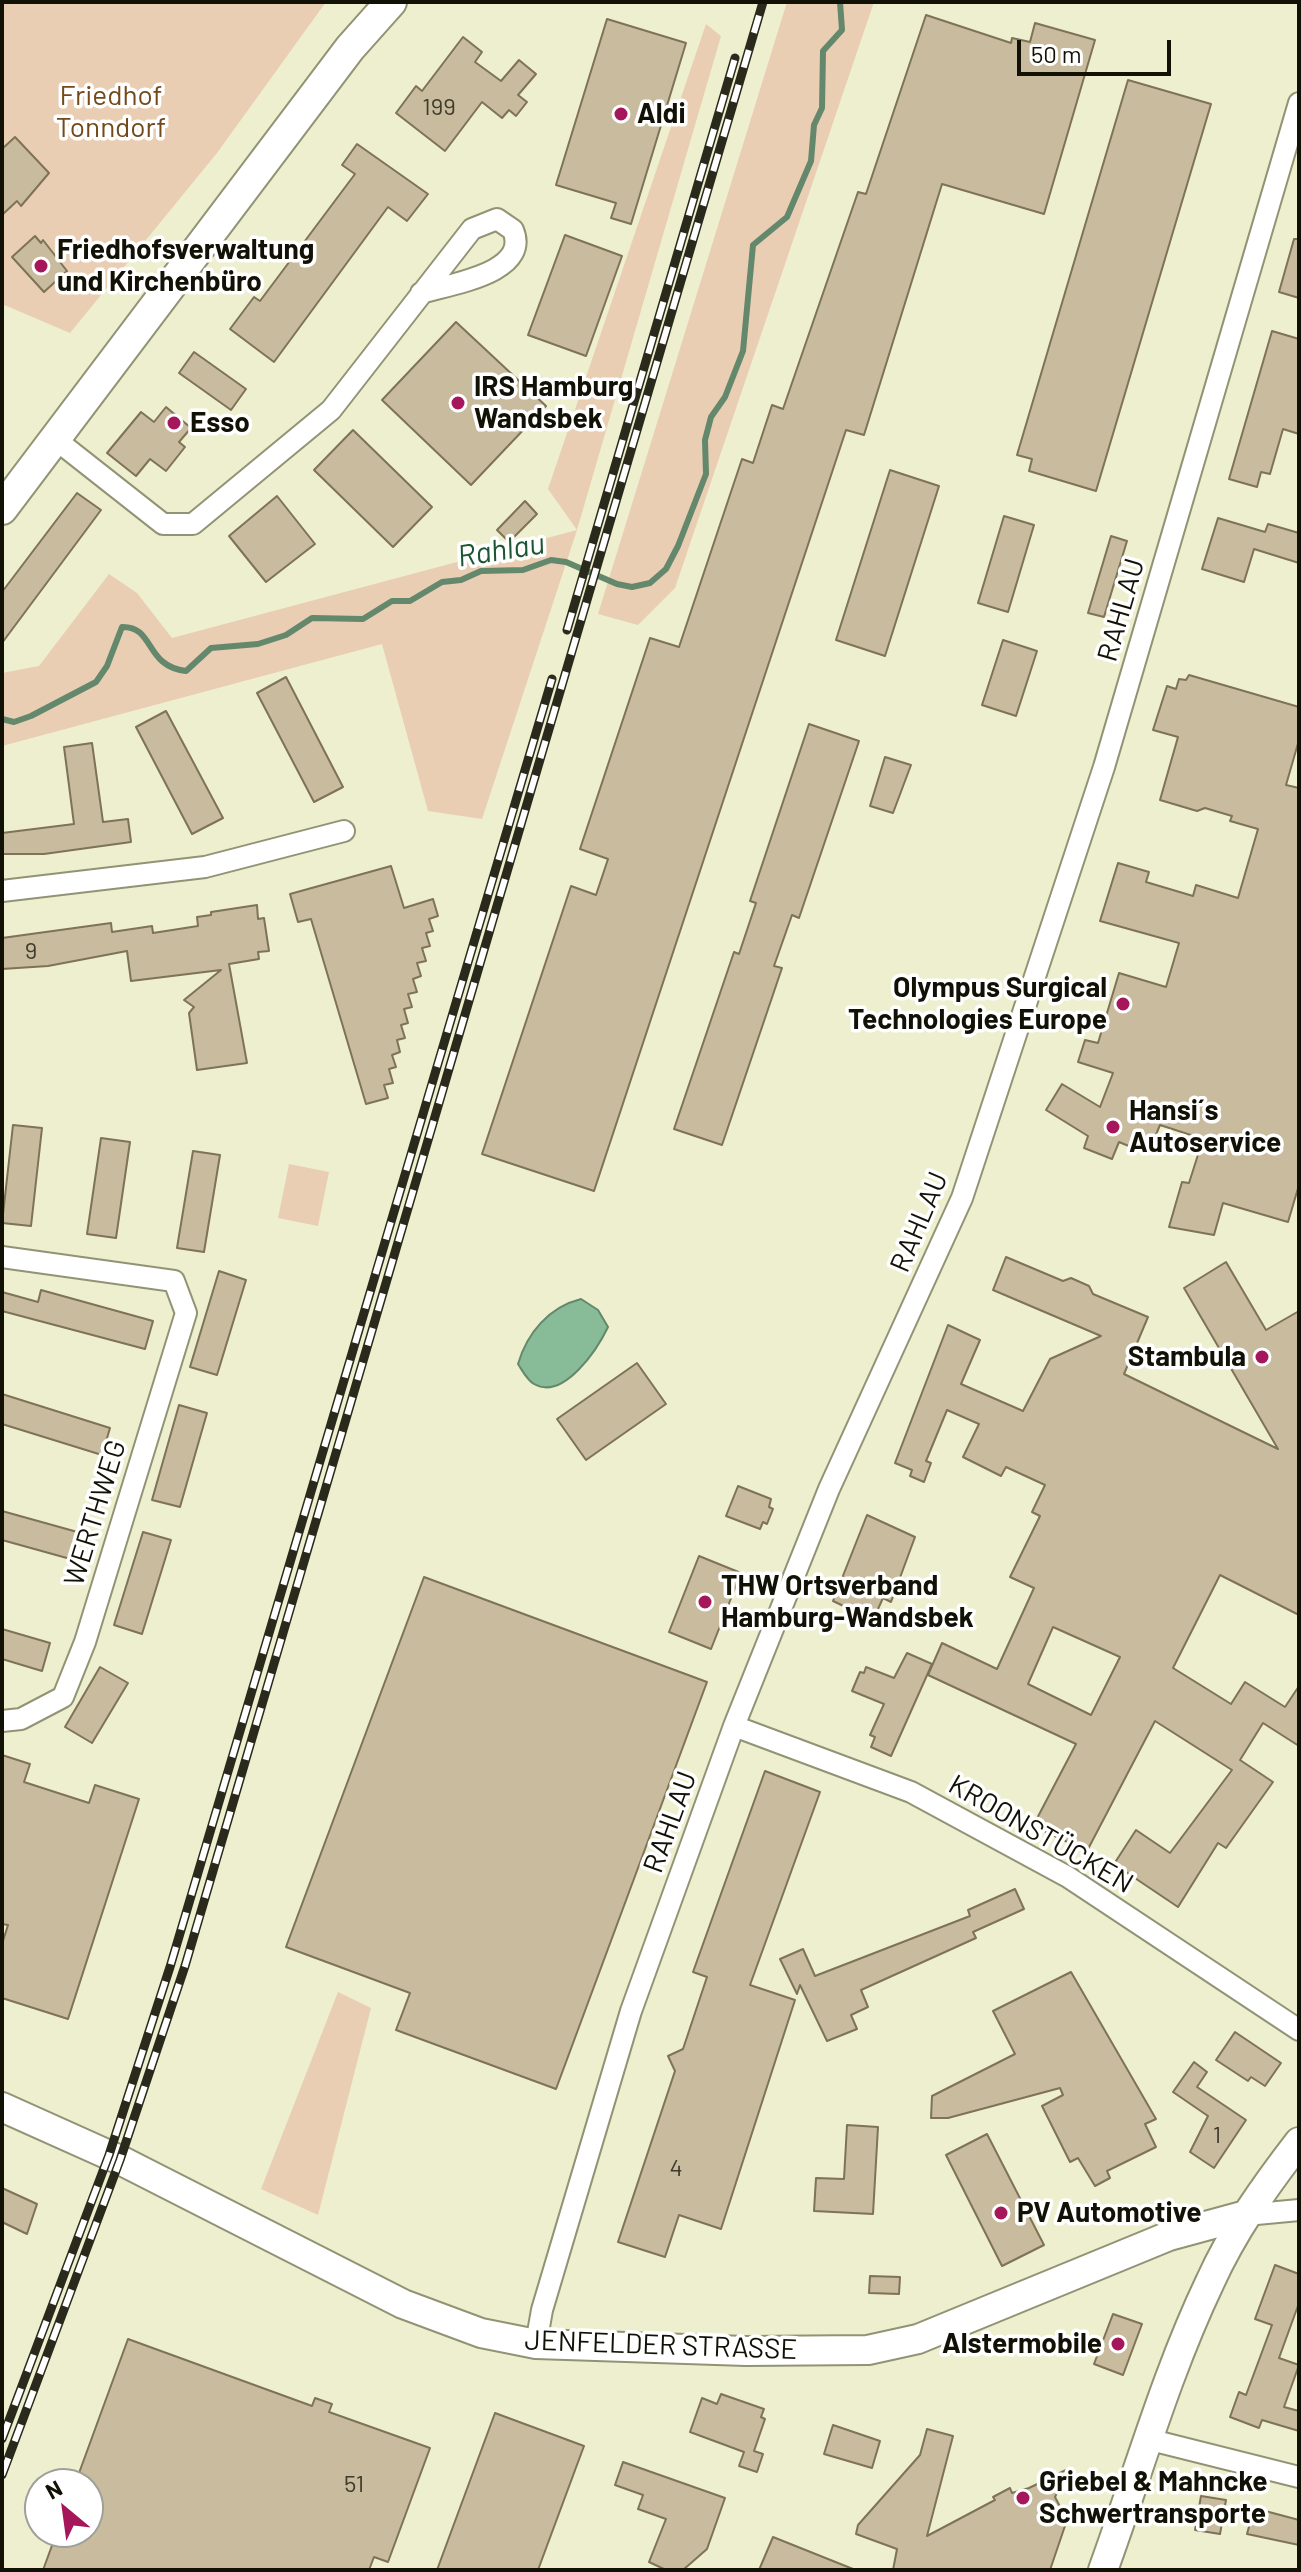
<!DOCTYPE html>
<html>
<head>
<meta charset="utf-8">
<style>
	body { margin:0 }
	#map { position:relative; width:1301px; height:2572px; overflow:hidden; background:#edefce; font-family:Barlow,sans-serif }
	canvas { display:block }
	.frame { position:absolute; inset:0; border:4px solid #111106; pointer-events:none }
	.north { position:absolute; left:24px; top:2468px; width:80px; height:80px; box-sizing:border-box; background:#fff; border:2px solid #a0a09b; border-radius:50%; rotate:331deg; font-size:22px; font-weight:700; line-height:32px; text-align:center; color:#111106 }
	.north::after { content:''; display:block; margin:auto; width:28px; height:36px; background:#a5175a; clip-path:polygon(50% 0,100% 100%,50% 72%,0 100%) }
	.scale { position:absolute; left:1017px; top:40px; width:154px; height:36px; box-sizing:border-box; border:4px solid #111106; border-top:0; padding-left:10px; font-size:24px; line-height:28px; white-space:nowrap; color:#111106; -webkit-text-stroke:6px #fff; paint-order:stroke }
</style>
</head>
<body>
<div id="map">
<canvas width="1301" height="2572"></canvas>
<div class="frame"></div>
<div class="north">N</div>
<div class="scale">50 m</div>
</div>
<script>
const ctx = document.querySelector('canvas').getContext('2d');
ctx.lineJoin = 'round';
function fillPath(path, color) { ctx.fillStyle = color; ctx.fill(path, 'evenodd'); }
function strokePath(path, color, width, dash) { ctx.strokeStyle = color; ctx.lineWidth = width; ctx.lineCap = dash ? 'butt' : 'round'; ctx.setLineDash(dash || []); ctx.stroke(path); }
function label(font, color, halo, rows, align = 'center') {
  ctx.font = font + ' Barlow,sans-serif'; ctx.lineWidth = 7; ctx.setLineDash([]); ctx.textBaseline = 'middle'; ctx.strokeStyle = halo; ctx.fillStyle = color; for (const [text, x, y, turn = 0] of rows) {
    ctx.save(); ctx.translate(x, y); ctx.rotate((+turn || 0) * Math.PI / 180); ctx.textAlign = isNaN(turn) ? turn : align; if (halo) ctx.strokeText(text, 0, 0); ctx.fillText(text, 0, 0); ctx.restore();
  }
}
const green = new Path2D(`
	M2,2H326L217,153L70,333L2,304Z
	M787,2H874L675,588L638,625L598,614Z
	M706,24L721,36L577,530L482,819L428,811L382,644L2,746V673L39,666L109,574L137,593L172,638L577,530L548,489Z
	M289,1164L329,1172L318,1226L278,1218Z
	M338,1992L371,2008L318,2215L261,2189Z`);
const water = new Path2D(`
	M581,1299L598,1310L608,1327C598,1348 564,1401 534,1384C527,1380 522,1370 518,1364C527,1333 549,1307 581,1299Z`);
const stream = new Path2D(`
	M2,719L14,722L31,716L96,682L107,666L122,627C155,626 144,666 186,671L211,648L258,644L286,635L312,618L363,619L392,601H410L442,582L461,580L481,571L523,570L551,560L566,562L617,584L632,587L650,583L666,569L678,546L706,474L705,440L711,417L725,397L743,351L753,245L787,217L811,161L814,125L822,108L823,51L842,30L840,2`);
const building = new Path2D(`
	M926,15L1011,43L1012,38L1030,42L1035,23L1095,40L1044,214L942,184L864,435L846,430L594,1191L482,1154L571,886L596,895L608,859L580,849L650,638L679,647L742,459L753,463L772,405L783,409L858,192L866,194Z
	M607,19L686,43L631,224L611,218L616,203L556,185Z
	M463,37L482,52L475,62L501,81L519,60L536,74L518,95L527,102L516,116L509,110L502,118L482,102L445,151L396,113L416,86L422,91Z
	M1128,80L1211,104L1096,491L1029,471L1032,459L1017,455Z
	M15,137L49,173L21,206L17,201L2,215V149Z
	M357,144L428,194L407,221L388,207L274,362L230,329L254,297L260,301L355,174L342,165Z
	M565,235L622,256L586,356L528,335Z
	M35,236L41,243L43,240L67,271L44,292L12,257Z
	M1294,239H1299V298L1279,292Z
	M456,322L546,406L471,485L382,400Z
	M1272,331L1299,339V434L1283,429L1270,474L1261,472L1257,487L1229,479Z
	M194,352L246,389L231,410L179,373Z
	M166,407L191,428L179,442L185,447L166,471L150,459L136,476L107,453L141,412L154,422Z
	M353,430L432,507L393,547L314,470Z
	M890,470L939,486L885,656L836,640Z
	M77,493L101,510L2,643V592Z
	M277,496L315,544L266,582L229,536Z
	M525,501L537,514L509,542L497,530Z
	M1004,516L1034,525L1008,612L978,603Z
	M1218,518L1265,532L1268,524L1299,533V563L1254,549L1244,582L1202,569Z
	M1111,536L1127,541L1104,617L1088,613Z
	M1003,640L1037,651L1016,716L982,705Z
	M1189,675L1299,707V740L1286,785L1299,788V1185L1288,1222L1223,1203L1214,1235L1169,1227L1182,1182L1189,1183L1203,1139L1160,1125L1148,1154L1119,1142L1112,1159L1084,1148L1088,1136L1046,1110L1062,1084L1100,1107L1113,1073L1078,1062L1085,1040L1098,1043L1119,973L1166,987L1179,943L1100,921L1118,863L1149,872L1146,882L1193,896L1196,885L1238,898L1258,829L1230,821L1232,816L1205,808L1197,811L1160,800L1178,737L1153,730L1167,686L1176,689L1179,679L1186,680Z
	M286,677L343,787L314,802L257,693Z
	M166,711L223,818L192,834L136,727Z
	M809,724L859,741L799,918L792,915L774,966L782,968L722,1145L674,1129L734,952L739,954L756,903L750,901Z
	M92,743L103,822L128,819L131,842L44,854H2V833L74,824L64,747Z
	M885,757L911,765L893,813L870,806Z
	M391,866L404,908L433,899L438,916L429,919L433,931L426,933L430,946L422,948L426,961L417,963L421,976L413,979L417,992L408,994L412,1007L404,1009L408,1023L401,1025L405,1038L397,1040L400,1052L392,1055L396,1067L389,1069L393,1083L384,1085L388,1098L366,1104L311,919L298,922L290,894Z
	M257,905L258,919L264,918L269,951L258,952L259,959L229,964L247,1063L197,1070L189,1013L194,1007L184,1000L221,970L131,981L127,951L48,966L2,969V938L111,923L112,932L152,926L153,933L198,926L197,917L211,915V912Z
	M13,1125L42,1128L31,1226L2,1223Z
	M101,1138L130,1142L116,1238L87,1234Z
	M193,1151L220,1155L204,1252L177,1248Z
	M1006,1257L1063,1281L1071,1278L1089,1286L1093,1294L1148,1317L1124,1374L1278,1449L1184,1288L1226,1262L1266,1330L1299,1311V1615L1220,1575L1173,1668L1231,1704L1245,1682L1285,1707L1299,1686V1746L1263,1723L1240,1760L1273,1782L1226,1848L1218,1843L1178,1907L1114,1864L1136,1830L1170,1853L1232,1770L1155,1721L1087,1851L1033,1826L1076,1744L928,1675L942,1643L997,1669L1034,1588L1010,1577L1040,1516L1032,1512L1045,1485L1006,1467L1001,1476L963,1457L979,1424L947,1410L926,1461L931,1463L924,1482L910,1476L912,1470L895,1463L948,1325L980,1340L961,1384L1023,1411L1050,1359L1101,1336L993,1290ZM1053,1627L1120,1657L1091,1715L1028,1684Z
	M219,1271L246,1280L217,1375L190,1367Z
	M41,1290L153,1321L145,1349L2,1311V1292L38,1302Z
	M637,1363L666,1404L586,1460L557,1419Z
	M2,1394L110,1428L102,1455L2,1424Z
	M179,1405L207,1413L180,1507L152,1500Z
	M738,1486L771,1499L769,1507L773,1509L767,1524L763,1522L760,1529L726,1516Z
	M2,1511L81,1533L74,1560L2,1540Z
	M867,1515L915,1537L891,1602L883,1598L873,1620L833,1601Z
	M143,1532L171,1540L142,1634L114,1625Z
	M699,1556L741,1573L711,1649L669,1632Z
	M424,1577L707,1682L556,2089L396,2030L410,1993L286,1947Z
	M2,1629L50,1643L42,1671L2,1659Z
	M907,1653L932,1664L891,1756L871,1747L875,1737L870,1735L884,1704L852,1691L860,1672L864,1673L866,1667L894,1678Z
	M100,1667L128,1683L92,1743L65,1727Z
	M2,1755L30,1764L24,1782L89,1803L95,1785L139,1799L68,2019L2,1998V1944L8,1925L2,1924Z
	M765,1771L820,1792L750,1985L795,2000L721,2229L679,2215L665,2257L618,2242L675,2071L668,2056L683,2049L707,1977L693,1972Z
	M1015,1889L1024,1909L973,1932L976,1938L861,1990L868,2007L851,2015L857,2029L827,2041L800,1985L797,1994L780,1959L803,1949L815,1976L970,1916L968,1910Z
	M1071,1972L1156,2119L1145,2124L1156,2147L1107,2171L1110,2178L1095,2186L1078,2158L1070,2162L1042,2106L1063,2095L1060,2088L948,2118H931L932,2096L1015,2054L993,2011Z
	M1235,2032L1281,2063L1265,2086L1251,2077L1248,2081L1216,2060Z
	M1194,2062L1207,2072L1197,2087L1246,2120L1214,2168L1190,2152L1208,2116L1173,2092Z
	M847,2125L878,2127L873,2214L814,2211L816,2178L844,2179Z
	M987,2134L1044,2245L1002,2266L946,2155Z
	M2,2188L37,2204L27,2234L2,2222Z
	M1275,2265L1299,2274V2303L1279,2358L1299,2365L1284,2407L1299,2411V2431L1262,2420L1259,2428L1230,2417L1239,2392L1246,2395L1272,2325L1255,2319Z
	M870,2276L900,2277L899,2294L869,2293Z
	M1113,2314L1142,2324L1123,2375L1094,2364Z
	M128,2339L312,2406L315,2398L332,2404L329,2412L430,2448L388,2562L374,2557L369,2570H43L57,2532H88V2484H75Z
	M721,2394L764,2409L761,2417L765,2419L754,2451L763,2454L757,2472L739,2466L744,2452L690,2432L702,2398L717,2404Z
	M495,2413L584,2446L538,2570H437Z
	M833,2425L880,2441L872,2468L824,2454Z
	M927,2429L953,2436L927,2536L995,2500L993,2497L1010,2488L1012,2493L1029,2488L1068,2469L1055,2497L1067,2520L1050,2570H893L897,2549L856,2534L858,2525L920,2455Z
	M623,2462L725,2498L707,2549L683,2570H666L649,2562L666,2519L638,2509L643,2495L615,2485Z
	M1201,2496L1226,2500L1220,2534L1195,2530Z
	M1254,2508L1299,2520V2545L1247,2534Z
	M773,2537L853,2569V2570H759Z`);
const street = new Path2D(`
	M55,439L163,524H193L331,410L472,229L497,219L513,230C531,273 450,284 421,293
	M2,891L205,867L344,831
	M2,1257L174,1281L186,1313L85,1642L63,1697L21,1719L2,1721
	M734,1726L911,1792L1068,1877L1299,2030
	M1246,2215L1299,2210
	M536,2344L542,2310L631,2011L734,1726L829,1489L962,1198L1104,767L1299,103
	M1151,2440L1299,2477`);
const secondary = new Path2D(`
	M2,2107L120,2160L403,2304L481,2333L536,2344L746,2351L868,2350L918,2339L1169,2236L1246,2215
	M1103,2570C1138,2474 1166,2374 1210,2282C1233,2231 1265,2186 1299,2142`);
const primary = new Path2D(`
	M2,509L350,48L391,2`);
const rail = new Path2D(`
	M567,630L735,58
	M2,2439L109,2155L170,1967L552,679
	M2,2475L120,2160L185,1966L763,2`);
const markers = [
	[621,114,8,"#a5175a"],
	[41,266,8,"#a5175a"],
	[458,403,8,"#a5175a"],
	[174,423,8,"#a5175a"],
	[1123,1004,8,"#a5175a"],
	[1113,1127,8,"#a5175a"],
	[1262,1357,8,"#a5175a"],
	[705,1602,8,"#a5175a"],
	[1001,2213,8,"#a5175a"],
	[1118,2344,8,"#a5175a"],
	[1023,2498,8,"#a5175a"]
];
const numberNames = [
	["199",439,107],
	["9",31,951],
	["1",1217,2135],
	["4",676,2168],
	["51",354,2484]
];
const parkNames = [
	["Friedhof",111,96],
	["Tonndorf",111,128]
];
const poiNames = [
	["Aldi",637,114],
	["Friedhofsverwaltung",57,250],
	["und Kirchenbüro",57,282],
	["IRS Hamburg",474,387],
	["Wandsbek",474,419],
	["Esso",190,423],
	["Olympus Surgical",1107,988,"right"],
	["Technologies Europe",1107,1020,"right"],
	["Hansi´s",1129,1111],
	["Autoservice",1129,1143],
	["Stambula",1246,1357,"right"],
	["THW Ortsverband",721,1586],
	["Hamburg-Wandsbek",721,1618],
	["PV Automotive",1017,2213],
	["Alstermobile",1102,2344,"right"],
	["Griebel & Mahncke",1039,2482],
	["Schwertransporte",1039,2514]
];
const streetNames = [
	["RAHLAU",1121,610,-74],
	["RAHLAU",919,1222,-67],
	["WERTHWEG",95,1513,-73],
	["RAHLAU",670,1822,-70],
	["KROONSTÜCKEN",1041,1834,30],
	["JENFELDER STRASSE",661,2345,2]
];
const waterNames = [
	["Rahlau",501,550,-9]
];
fillPath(green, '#e9ceb4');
fillPath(water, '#88bb97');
strokePath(water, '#64886c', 2);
strokePath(stream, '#64886c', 6);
fillPath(building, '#c8bb9e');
strokePath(building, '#7e7257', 2);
strokePath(street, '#929375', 24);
strokePath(secondary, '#929375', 32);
strokePath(primary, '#929375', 34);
strokePath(street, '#fff', 20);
strokePath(secondary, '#fff', 28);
strokePath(primary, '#fff', 30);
strokePath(rail, '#2a2a1c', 9);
strokePath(rail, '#fff', 6, [18]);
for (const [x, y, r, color] of markers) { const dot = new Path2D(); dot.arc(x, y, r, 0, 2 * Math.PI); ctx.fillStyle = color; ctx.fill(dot); strokePath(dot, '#fff', 3); }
label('24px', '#3f3c2c', null, numberNames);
label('28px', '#73491a', '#fff', parkNames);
label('bold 28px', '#111106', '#fff', poiNames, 'left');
label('28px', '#111106', '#fff', streetNames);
label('italic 30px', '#1c5532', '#fff', waterNames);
</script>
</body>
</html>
